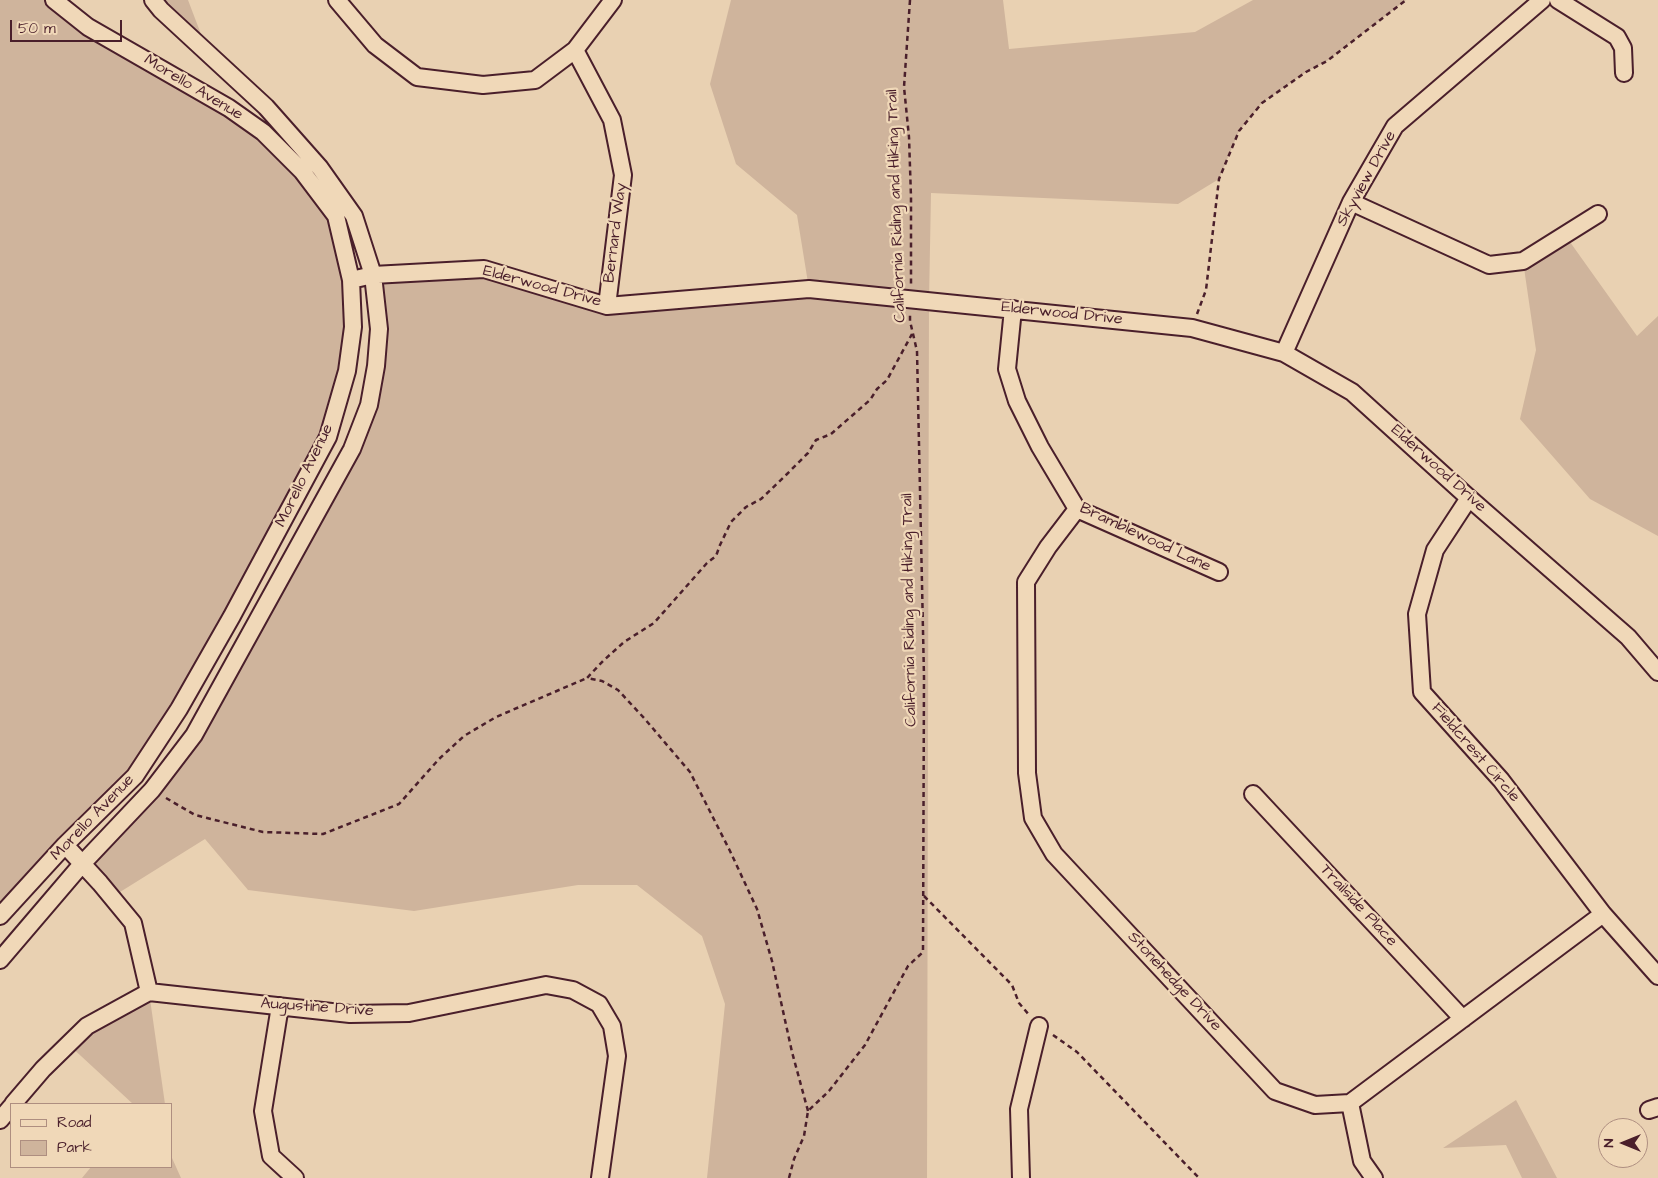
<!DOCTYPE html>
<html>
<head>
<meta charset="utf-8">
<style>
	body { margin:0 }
	#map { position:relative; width:1658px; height:1178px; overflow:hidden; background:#e9d1b2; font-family:"Architects Daughter",sans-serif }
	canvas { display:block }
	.legend { position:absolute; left:10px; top:1103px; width:162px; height:65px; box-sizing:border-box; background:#f0d8b8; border:1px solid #ae8e80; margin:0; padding:6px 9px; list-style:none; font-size:15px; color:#4a1f2b }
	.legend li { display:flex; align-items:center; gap:10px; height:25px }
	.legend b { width:25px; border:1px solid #ae8e80 }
	.north { position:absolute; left:1598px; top:1118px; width:50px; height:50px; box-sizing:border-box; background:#f0d8b8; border:1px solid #ae8e80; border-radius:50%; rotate:270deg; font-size:14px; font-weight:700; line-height:20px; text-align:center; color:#4a1f2b }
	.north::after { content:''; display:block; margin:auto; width:18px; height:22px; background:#4a1f2b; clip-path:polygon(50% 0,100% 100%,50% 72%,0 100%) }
	.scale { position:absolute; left:10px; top:20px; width:112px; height:22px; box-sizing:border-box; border:2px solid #4a1f2b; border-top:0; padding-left:6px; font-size:15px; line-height:18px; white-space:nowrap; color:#4a1f2b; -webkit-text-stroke:4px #f0d8b8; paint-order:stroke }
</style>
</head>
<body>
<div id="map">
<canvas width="1658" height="1178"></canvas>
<ul class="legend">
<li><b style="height:6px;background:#f0d8b8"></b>Road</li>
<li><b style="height:14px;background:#cfb49c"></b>Park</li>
</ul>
<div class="north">N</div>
<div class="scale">50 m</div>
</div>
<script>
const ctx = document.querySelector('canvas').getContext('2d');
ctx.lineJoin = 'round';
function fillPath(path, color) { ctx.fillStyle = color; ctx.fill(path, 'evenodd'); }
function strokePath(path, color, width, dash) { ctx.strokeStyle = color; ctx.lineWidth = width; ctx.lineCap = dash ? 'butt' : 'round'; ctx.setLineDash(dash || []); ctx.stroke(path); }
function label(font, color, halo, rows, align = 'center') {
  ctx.font = font + ' "Architects Daughter",sans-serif'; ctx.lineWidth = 4.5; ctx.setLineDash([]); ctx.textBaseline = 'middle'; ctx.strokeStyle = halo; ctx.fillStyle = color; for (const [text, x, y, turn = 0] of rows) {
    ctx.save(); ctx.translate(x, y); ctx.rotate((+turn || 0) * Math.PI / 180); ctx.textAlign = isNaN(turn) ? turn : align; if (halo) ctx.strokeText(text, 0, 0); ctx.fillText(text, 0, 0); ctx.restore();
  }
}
const green = new Path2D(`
	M0,0H54L229,108L336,216L353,327L328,437L135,776L0,916Z
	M153,0H188L207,50Z
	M731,0H1003L1009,49L1195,32L1253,0H1406L1327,61L1306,72L1262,103L1239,131L1219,179L1178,204L931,193L929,301L927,1178H707L725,1004L702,936L637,885H578L414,911L248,890L205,839L112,897L84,862L194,735L369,405L373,275L484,269L607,306L809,289L797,215L736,164L710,84Z
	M1565,235L1637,336L1658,316V536L1590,499L1520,419L1536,350L1523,261Z
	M149,992L165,1104H133L68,1044Z
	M1516,1100L1557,1178H1522L1506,1145L1443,1148Z
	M171,1151L172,1158L181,1178H82L91,1167H171Z`);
const path = new Path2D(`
	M910,0L904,87L909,137L911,197V285
	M1197,314L1206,290L1219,179L1239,131L1262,103L1306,72L1327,61L1406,0
	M166,798L195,815L263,832L323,834L399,804L439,759L464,736L496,717L587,678
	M924,896L1012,985L1019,1003L1030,1016
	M1053,1035L1077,1052L1199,1178
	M808,1111L792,1052L772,961L757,909L730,851L690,772L644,718L618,690L602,681L587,678L603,661L624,642L654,623L707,563L716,556L720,545L731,522L746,507L761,499L786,475L808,453L816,440L831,434L870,400L877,389L887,380L912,334
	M789,1178L794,1159L804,1136L808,1111L829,1091L865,1045L908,966L923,952L924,677L917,351L910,321V313`);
const minor = new Path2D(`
	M337,0L375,45L417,77L483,85L535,80L575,50L613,0
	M1558,0L1617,37L1623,48L1624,73
	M575,50L612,120L623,175L607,306
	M1351,202L1489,265L1523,261L1598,214
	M351,280L373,275L484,269L607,306L809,289L1192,328L1284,353L1352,392L1469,498L1628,637L1658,672
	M1013,309L1007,369L1017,401L1040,447L1077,509L1219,572
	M1284,353L1351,202L1395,126L1542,0
	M1469,498L1435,550L1417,614L1422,692L1501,780L1603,914L1658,976
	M1077,509L1048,547L1026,582L1027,773L1033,818L1054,854L1275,1091L1315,1105L1350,1103L1603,914
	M1253,794L1463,1019
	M65,845L100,883L133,923L149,992
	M0,916L65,845L135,776L179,709L232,616L328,437L347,371L353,327L351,280L336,216L302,171L263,132L229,108L88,27L54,0
	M0,960L82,864L152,790L194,735L352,449L369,405L376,366L379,329L373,275L354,216L320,168L266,107L161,10L153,0
	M280,1006L263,1111L271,1156L295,1178
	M1350,1103L1362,1161L1374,1178
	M13,1104L43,1069L87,1026L149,992L350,1014L409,1013L546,985L573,990L599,1004L612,1026L617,1056L600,1178
	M1649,1110L1658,1107
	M0,1120L11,1107
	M1021,1178L1019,1109L1039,1026`);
const streetNames = [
	["Morello Avenue",193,88,31],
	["Skyview Drive",1367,179,-61],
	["California Riding and Hiking Trail",897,206,-92],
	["Bernard Way",616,233,-83],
	["Elderwood Drive",542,287,15],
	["Elderwood Drive",1062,314,6],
	["Elderwood Drive",1438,469,42],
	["Morello Avenue",305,476,-64],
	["Bramblewood Lane",1145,538,25],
	["California Riding and Hiking Trail",910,610,-91],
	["Fieldcrest Circle",1475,753,49],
	["Morello Avenue",93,818,-46],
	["Trailside Place",1358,906,47],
	["Stonehedge Drive",1174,982,47],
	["Augustine Drive",317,1008,4]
];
fillPath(green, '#cfb49c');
strokePath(minor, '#4a1f2b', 20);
strokePath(path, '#4a1f2b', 2.5, [5, 4]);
strokePath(minor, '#f0d8b8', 16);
label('16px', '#4a1f2b', '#f0d8b8', streetNames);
</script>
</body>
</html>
